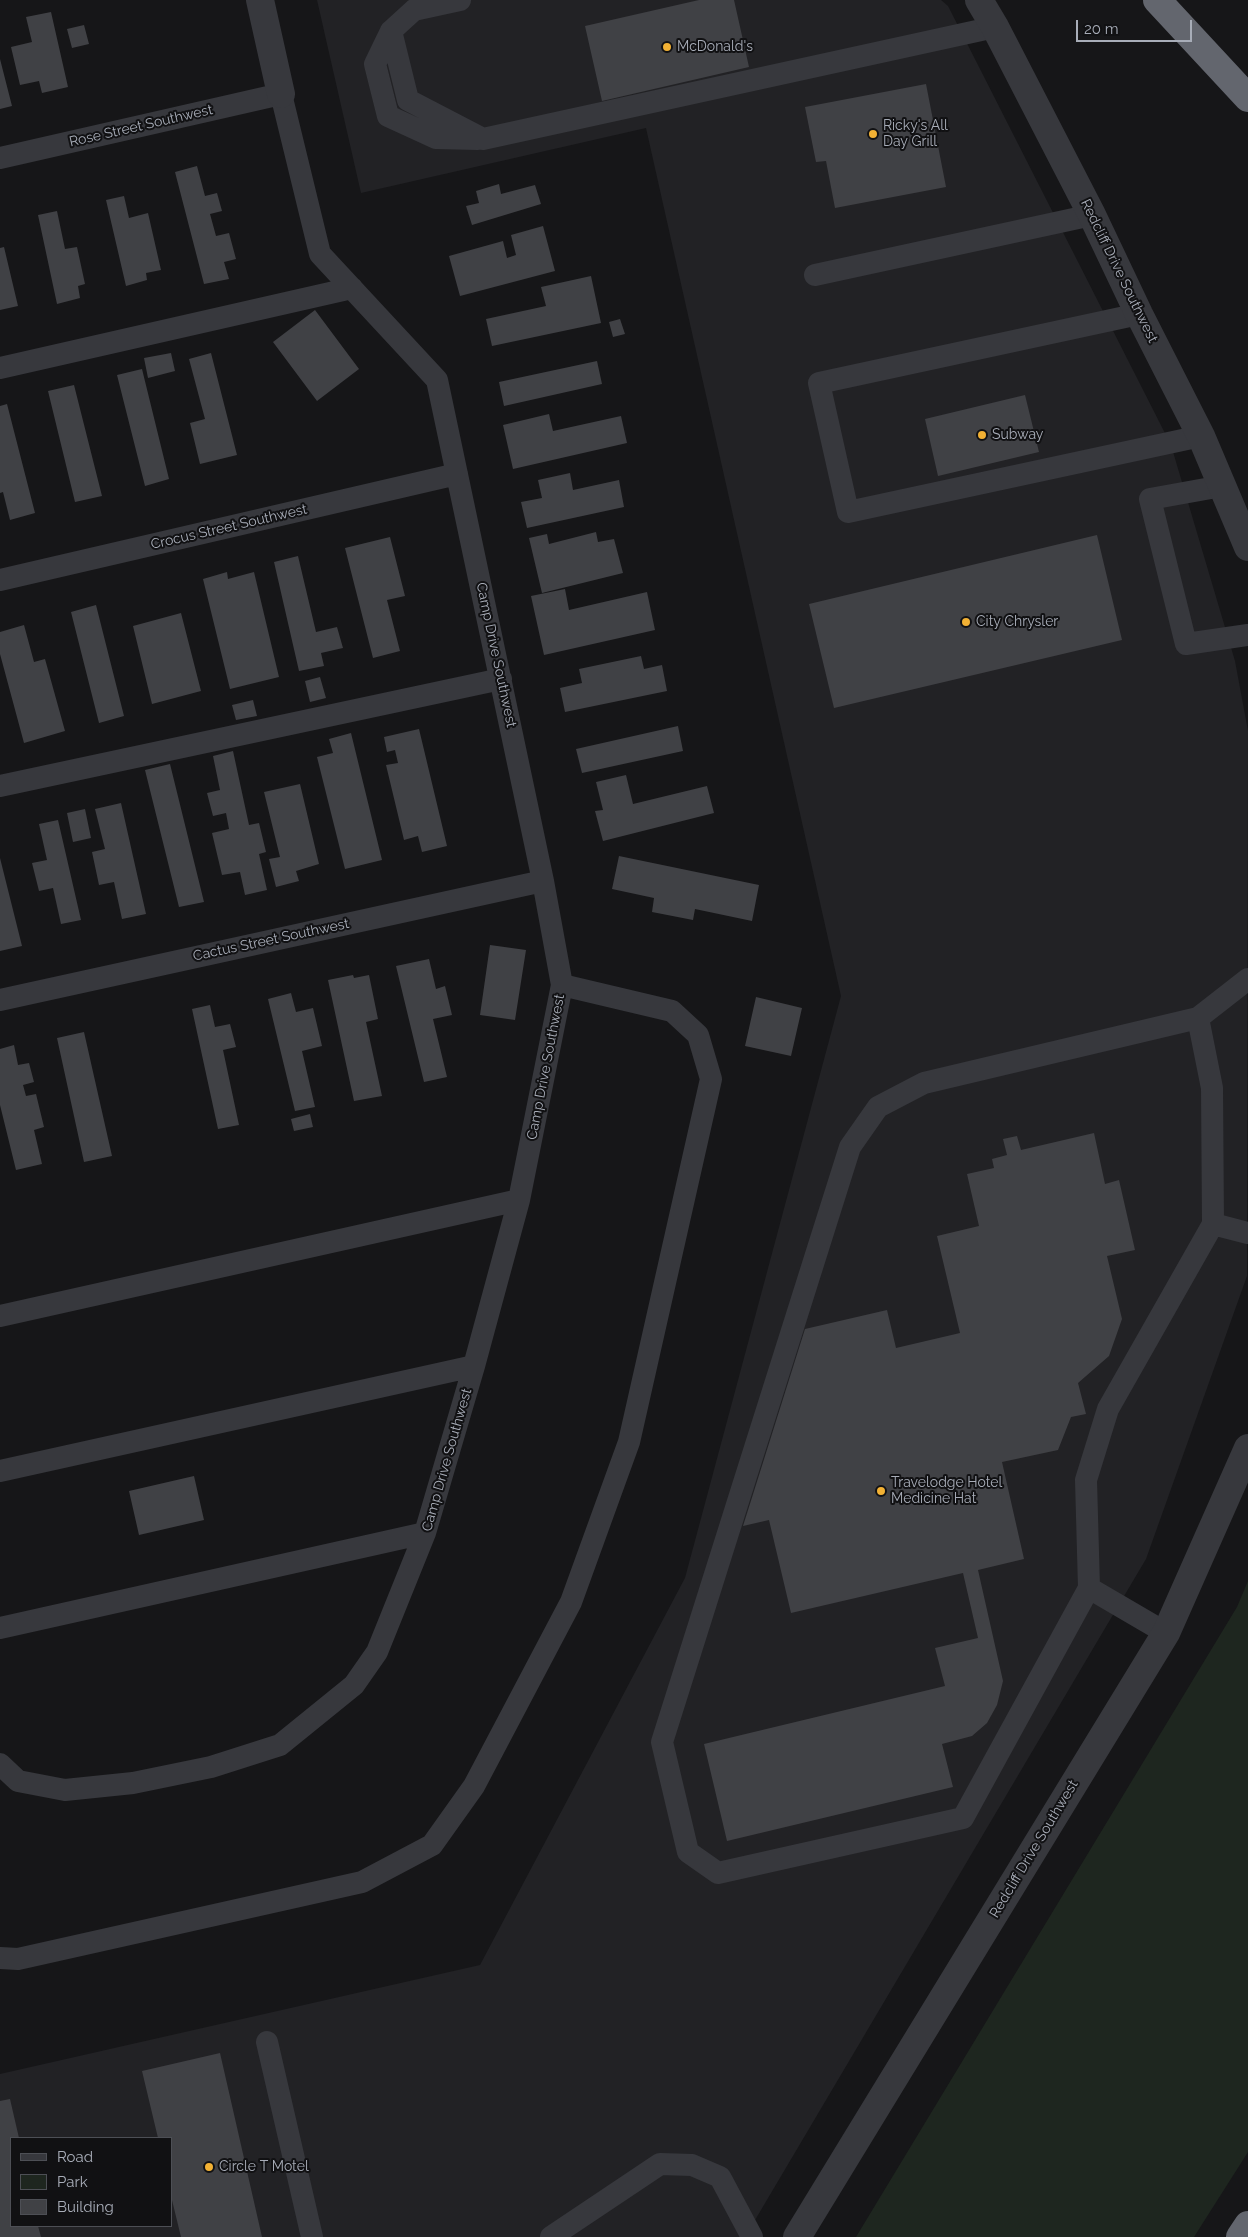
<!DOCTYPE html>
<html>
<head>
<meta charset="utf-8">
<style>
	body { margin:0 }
	#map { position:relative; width:1248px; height:2237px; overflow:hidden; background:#161618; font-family:Raleway,sans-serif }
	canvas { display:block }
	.legend { position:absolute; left:10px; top:2137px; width:162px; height:90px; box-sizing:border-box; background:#111113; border:1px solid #4d4f55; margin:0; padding:6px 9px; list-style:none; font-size:15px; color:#a8adb8 }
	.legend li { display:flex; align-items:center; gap:10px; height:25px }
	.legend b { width:25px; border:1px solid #4d4f55 }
	.scale { position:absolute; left:1076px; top:20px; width:116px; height:22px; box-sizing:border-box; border:2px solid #a8adb8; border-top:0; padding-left:6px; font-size:15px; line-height:18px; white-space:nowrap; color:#a8adb8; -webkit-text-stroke:4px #111113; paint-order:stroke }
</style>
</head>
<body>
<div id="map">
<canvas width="1248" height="2237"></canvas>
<ul class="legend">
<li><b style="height:6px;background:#37383d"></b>Road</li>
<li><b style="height:14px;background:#1e261f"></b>Park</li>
<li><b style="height:14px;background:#404145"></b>Building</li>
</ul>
<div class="scale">20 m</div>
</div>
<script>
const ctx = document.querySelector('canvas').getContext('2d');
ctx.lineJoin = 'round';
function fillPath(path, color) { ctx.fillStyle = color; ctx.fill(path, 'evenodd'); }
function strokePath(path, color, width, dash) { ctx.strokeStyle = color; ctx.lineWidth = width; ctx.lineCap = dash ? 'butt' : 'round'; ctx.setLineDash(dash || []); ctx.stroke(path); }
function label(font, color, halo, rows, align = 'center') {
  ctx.font = font + ' Raleway,sans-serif'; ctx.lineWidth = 4; ctx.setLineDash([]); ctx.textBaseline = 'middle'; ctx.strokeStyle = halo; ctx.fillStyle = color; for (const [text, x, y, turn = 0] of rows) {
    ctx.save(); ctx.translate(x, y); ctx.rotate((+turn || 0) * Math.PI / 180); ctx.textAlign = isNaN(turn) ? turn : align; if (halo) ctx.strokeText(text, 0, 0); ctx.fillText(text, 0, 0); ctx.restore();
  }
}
const built = new Path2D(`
	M317,0H941L948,6L1171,445L1235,661L1248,731L1247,1276L1146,1559L745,2237H0V2074L480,1965L685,1578L841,996L646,128L361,193ZM11,2138H171V2226H11Z`);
const green = new Path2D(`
	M1248,1581V2152L1194,2237H856L1237,1607Z`);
const building = new Path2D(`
	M699,0H734L749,67L602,101L585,26Z
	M51,12L68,87L42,93L39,81L20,85L11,47L32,42L26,17Z
	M84,25L89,44L72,48L67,29Z
	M0,59L12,106L0,109Z
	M926,84L946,187L835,208L826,161L816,162L805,107Z
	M197,166L205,196L217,193L222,211L210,214L216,236L229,233L236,259L224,262L229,279L204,284L175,172Z
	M499,184L501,194L535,185L541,204L472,225L466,206L479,203L476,191Z
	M124,196L129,218L148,213L161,270L146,273L147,280L126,286L106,200Z
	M57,211L65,249L77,247L85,284L78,286L80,298L57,304L38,215Z
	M543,226L555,271L460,296L449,256L503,241L507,258L516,255L511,235Z
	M4,247L18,306L0,310V248Z
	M591,276L601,323L492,346L486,319L546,306L541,287Z
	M315,310L359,369L317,401L273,342Z
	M620,319L625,334L613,337L609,322Z
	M171,353L175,371L148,378L144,358Z
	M211,353L237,455L200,464L190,423L205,419L189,359Z
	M597,361L602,384L504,406L499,382Z
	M142,369L169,479L145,486L117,375Z
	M74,385L102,496L75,502L48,391Z
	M1025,395L1039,452L938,476L925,419Z
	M7,404L35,513L10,520L3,492L0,493V406Z
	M549,414L553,431L621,416L627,443L513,469L503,425Z
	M570,473L573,490L619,480L624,507L527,528L521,502L542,498L538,480Z
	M596,532L598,542L614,539L623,573L542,593L529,538L547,534L549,544Z
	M1097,535L1122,640L834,708L809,604Z
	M390,537L405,596L387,600L400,651L373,658L345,548Z
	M298,556L316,632L337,627L343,648L321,653L324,666L299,671L274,562Z
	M227,572L228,579L254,572L279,677L230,689L203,579Z
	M565,589L569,610L647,592L655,630L544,655L531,596Z
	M96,605L124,716L99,723L71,612Z
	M181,613L201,691L152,704L133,626Z
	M24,625L34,662L45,659L65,731L24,743L0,654V632Z
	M641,656L644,669L662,665L667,691L565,712L560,688L582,683L579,669Z
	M320,677L326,698L310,702L305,681Z
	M253,700L257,716L236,720L232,705Z
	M678,726L683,751L582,773L576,749Z
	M419,729L447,846L422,852L418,836L404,840L386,765L398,763L395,750L387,752L384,737Z
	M351,733L382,860L345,869L317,757L333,753L329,739Z
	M233,751L249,825L259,823L266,852L259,854L267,890L245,895L240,872L222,875L212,833L229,829L226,813L213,816L207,793L220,790L213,756Z
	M170,764L204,902L179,907L145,770Z
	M626,775L633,804L707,786L714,813L603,841L595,811L603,810L596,782Z
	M300,784L319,864L296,871L299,881L276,887L269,859L280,857L264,792Z
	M121,803L146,914L122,919L114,882L99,885L92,852L105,849L95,809Z
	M85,809L91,838L73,842L67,813Z
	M58,820L81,920L61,924L53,888L39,891L32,863L47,860L39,824Z
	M619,856L759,885L752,921L695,909L693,920L652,912L654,898L612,889Z
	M0,858L22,946L0,951Z
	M490,945L526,950L515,1020L480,1015Z
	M429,959L436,989L445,986L452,1015L433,1019L447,1077L424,1082L396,966Z
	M353,975L354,978L369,975L378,1019L366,1022L382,1096L354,1101L328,980Z
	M291,993L296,1012L313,1008L322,1046L302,1051L315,1107L295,1111L268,999Z
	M756,997L802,1008L791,1056L745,1046Z
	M210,1005L215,1027L230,1024L236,1047L223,1050L239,1125L218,1129L192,1009Z
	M84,1032L112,1156L84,1162L57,1038Z
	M14,1045L18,1065L29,1063L34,1082L23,1085L26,1096L36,1094L44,1127L34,1130L42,1164L16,1170L0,1105V1049Z
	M310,1114L313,1127L294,1131L291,1119Z
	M1094,1133L1105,1184L1119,1180L1135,1250L1107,1256L1122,1319L1109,1356L1078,1383L1086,1414L1071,1417L1058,1450L1002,1462L1024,1559L978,1570L1003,1681L997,1705L987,1723L972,1736L942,1744L953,1787L727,1841L704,1744L945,1686L935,1648L978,1638L963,1573L791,1613L769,1520L743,1526L805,1329L887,1310L896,1348L960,1333L937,1236L979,1226L967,1174L994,1168L992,1159L1007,1155L1003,1139L1017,1136L1021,1150Z
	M194,1476L204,1520L139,1535L129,1491Z
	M220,2053L262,2237H181L171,2196V2138H158L142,2071Z
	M10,2099L19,2138H11V2226H38L41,2237H0V2101Z`);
const lane = new Path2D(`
	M460,0L414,10L391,31L408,100L483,139L995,27
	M391,31L375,64L388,116L436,138L478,139
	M0,158L281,94L320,254L437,380L543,881L562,985L519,1200L474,1366L425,1533L377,1652L354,1685L280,1745L211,1767L133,1783L65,1790L18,1781L0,1764
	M815,275L1092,215
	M1139,314L819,383L848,512L1201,436
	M0,368L352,288
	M1222,486L1150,499L1186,644L1248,635
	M0,580L457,474
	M0,786L501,679
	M0,1000L543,881
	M1198,1018L1212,1088L1213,1224L1108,1409L1086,1480L1089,1588L963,1818L718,1873L688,1852L662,1742L850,1147L878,1107L924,1083L1198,1018L1248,979
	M1213,1224L1248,1233
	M0,1316L519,1200
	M0,1471L474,1366
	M1089,1588L1166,1633
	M0,1628L425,1533
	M0,1958L18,1959L362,1882L432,1845L474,1786L571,1602L629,1442L711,1079L698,1035L672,1011L562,985
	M267,2042L312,2237
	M551,2237L660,2164L692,2165L720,2177L752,2237`);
const street = new Path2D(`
	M260,0L281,94
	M979,0L995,27L1092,215L1139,314L1201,436L1248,547
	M797,2237L1166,1633L1248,1448`);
const highway = new Path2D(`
	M1157,0L1248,98
	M1240,2237L1248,2225`);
const markers = [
	[667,47,5,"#f2b134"],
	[873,134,5,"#f2b134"],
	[982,435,5,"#f2b134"],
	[966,622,5,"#f2b134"],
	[881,1491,5,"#f2b134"],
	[209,2167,5,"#f2b134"]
];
const poiNames = [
	["McDonald's",677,47],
	["Ricky's All",883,126],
	["Day Grill",883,142],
	["Subway",992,435],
	["City Chrysler",976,622],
	["Travelodge Hotel",891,1483],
	["Medicine Hat",891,1499],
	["Circle T Motel",219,2167]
];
const streetNames = [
	["Rose Street Southwest",141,126,-13],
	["Redcliff Drive Southwest",1119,271,64],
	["Crocus Street Southwest",229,527,-13],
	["Camp Drive Southwest",496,655,78],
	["Cactus Street Southwest",271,940,-12],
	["Camp Drive Southwest",546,1067,-79],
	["Camp Drive Southwest",447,1460,-74],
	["Redcliff Drive Southwest",1034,1849,-59]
];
fillPath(built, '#222225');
fillPath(green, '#1e261f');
fillPath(building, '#404145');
strokePath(lane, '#37383d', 22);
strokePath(street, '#37383d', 28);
strokePath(highway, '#63666e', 28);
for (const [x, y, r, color] of markers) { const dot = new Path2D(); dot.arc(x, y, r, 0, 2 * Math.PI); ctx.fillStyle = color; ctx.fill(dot); strokePath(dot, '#111113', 2); }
label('14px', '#a8adb8', '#111113', poiNames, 'left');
label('14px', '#a8adb8', '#111113', streetNames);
</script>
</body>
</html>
